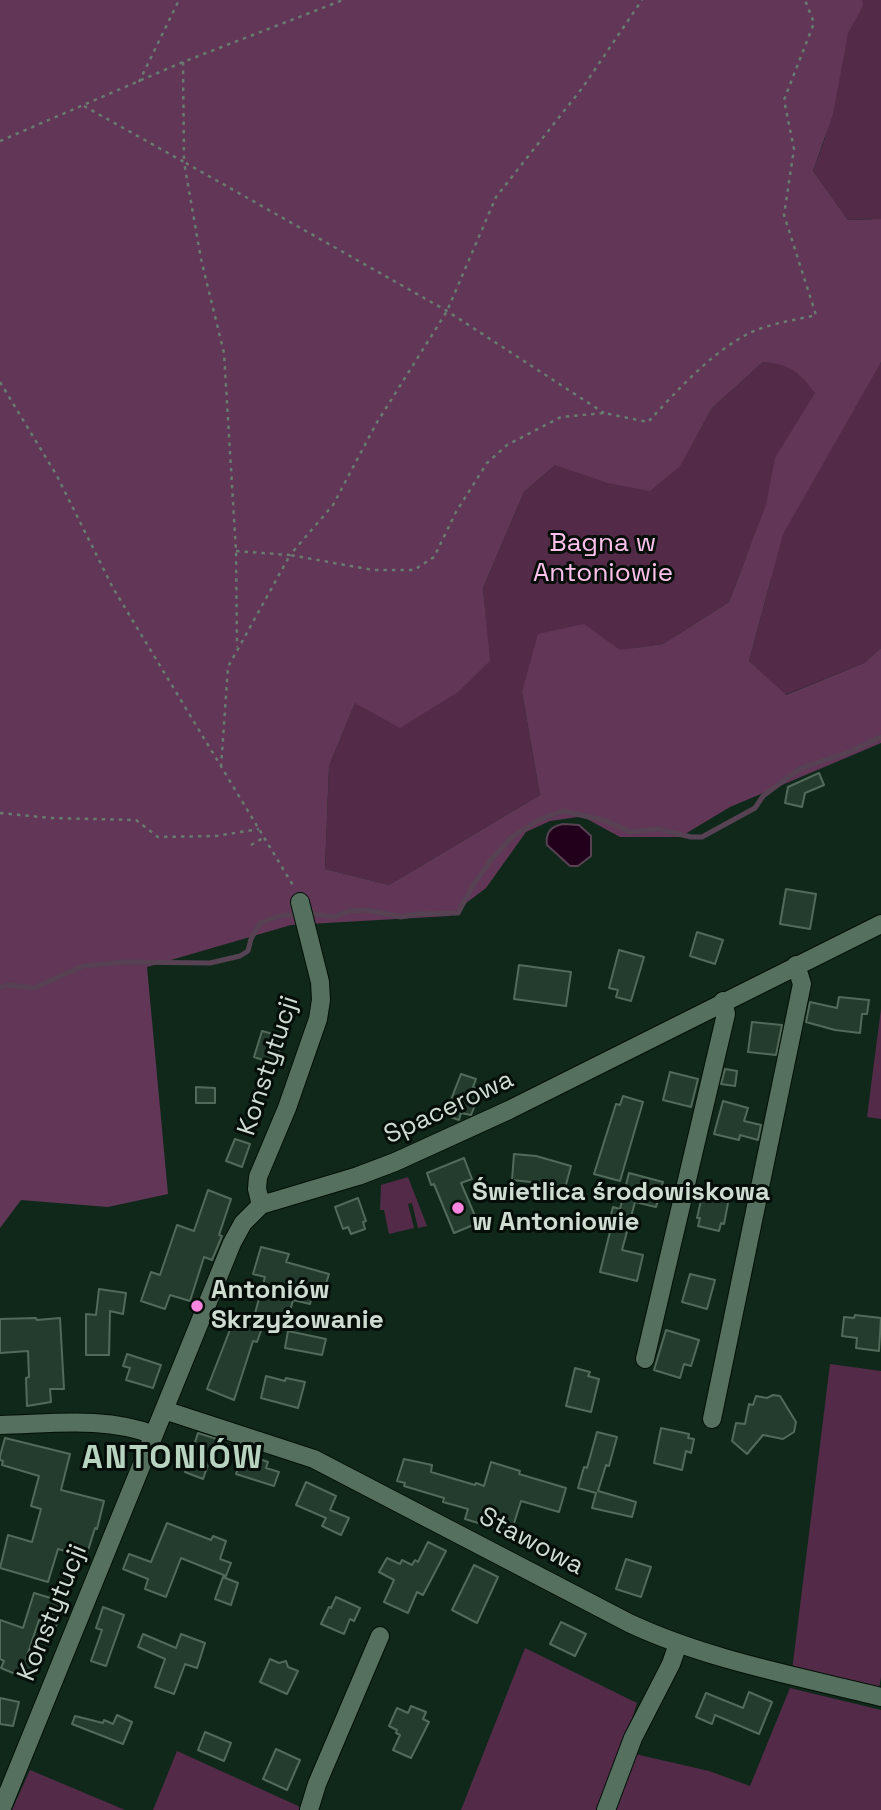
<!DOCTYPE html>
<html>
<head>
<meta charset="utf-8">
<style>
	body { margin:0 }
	canvas { display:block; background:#10281a }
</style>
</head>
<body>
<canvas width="881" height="1810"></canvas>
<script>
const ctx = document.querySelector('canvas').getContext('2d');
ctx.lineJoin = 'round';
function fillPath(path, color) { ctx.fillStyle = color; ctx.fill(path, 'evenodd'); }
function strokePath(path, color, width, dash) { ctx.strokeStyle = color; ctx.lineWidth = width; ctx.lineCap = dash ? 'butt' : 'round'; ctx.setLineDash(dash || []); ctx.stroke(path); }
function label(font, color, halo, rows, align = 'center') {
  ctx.font = font + ' "Space Grotesk",sans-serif'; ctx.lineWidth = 6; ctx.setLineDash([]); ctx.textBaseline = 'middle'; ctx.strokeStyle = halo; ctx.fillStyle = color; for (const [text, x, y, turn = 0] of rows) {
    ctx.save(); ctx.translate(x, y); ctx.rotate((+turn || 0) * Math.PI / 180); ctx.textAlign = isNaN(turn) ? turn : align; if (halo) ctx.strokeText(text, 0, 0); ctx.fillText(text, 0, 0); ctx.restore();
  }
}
const green = new Path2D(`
	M838,0H881V231L872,219L848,220L813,171L825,138Z
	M763,362L781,363L800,373L871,377L881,362V648L864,663L785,695L749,661L771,579L747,555L729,602L663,644L635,648L522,692L540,795L389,885L325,869L329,766L355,703L489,661L483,588L524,492L555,465L697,435L712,408Z
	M881,1009V1119L867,1117Z
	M408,1177L427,1226L418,1228L412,1203L408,1204L414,1228L389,1234L384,1210H380L381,1185Z
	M830,1364L881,1371V1677L878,1694L792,1671Z
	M525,1648L637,1703L622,1751L709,1771L750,1786L790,1688L881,1710V1810H461Z
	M177,1751L307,1810H153Z
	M30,1770L125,1810H12Z`);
const forest = new Path2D(`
	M0,0H862L863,6L848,33L833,114L813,171L848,220L881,219V362L783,534L749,661L786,695L864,663L881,648V743L730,807L680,837H620L587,819L578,817L550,821L526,832L486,888L449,916L291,925L147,967L168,1194L108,1207L21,1200L0,1228ZM763,362C791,364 799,372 815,393L775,458L766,505L729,602L663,644L620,650L584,624L538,634L522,692L540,795L389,885L325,869L329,766L355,703L400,728L458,692L490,661L483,588L524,492L555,465L608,483L650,491L680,466L712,408Z`);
const water = new Path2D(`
	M563,824L579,825L591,836V856L578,866H570L547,845C545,832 552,826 563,824Z`);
const stream = new Path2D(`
	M0,987L9,985L34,988L83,966L124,962L210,963L240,956L248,951L251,939L260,923L279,916L308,913L334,917L349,911L367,910L401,917L416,914L458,913L472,887L491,860L512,837L539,820L563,811L607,821L630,832L658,829L691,837H702L755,808L763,796L801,768L849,752L881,737`);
const building = new Path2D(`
	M819,773L824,785L805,793L802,807L785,803L788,787Z
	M786,889L816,894L810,929L780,924Z
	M697,932L723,940L715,964L690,956Z
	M619,950L644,957L631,1001L616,997L618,990L609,988Z
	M519,965L571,972L566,1006L514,999Z
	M839,997L869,1000L867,1014H862L860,1033L835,1030L806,1022L810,1002L837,1008Z
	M752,1022L782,1025L776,1055L748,1052Z
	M262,1031L284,1037L275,1064L254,1057Z
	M725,1069L737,1071L735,1086L721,1084Z
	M670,1072L698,1079L691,1107L663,1100Z
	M461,1074L476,1079L473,1087L481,1090L471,1115L461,1113L459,1120L445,1115Z
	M196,1087L215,1088V1103H196Z
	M623,1096L643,1102L620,1181L594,1174L616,1104L620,1105Z
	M723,1101L748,1108L744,1121L761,1125L758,1140L740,1135L739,1140L714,1134Z
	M235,1139L250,1144L242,1167L226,1161Z
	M514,1154L536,1156L571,1166L564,1192L549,1187L550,1184L512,1180Z
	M464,1158L472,1179L461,1183L478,1223L454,1233L434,1184L431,1185L427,1173Z
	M629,1173L663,1182L656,1207L635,1202L622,1250L643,1255L637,1281L600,1272L611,1228L608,1227L613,1207L620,1209Z
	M208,1190L231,1199L219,1235L222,1236L212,1260L204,1257L190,1301L170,1295L165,1309L141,1301L151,1272L160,1275L177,1225L194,1231Z
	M703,1192L729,1198L724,1224L721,1223L719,1231L698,1226L700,1218H697Z
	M358,1198L366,1221L363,1222L365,1229L351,1234L348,1227L343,1229L335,1207Z
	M261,1247L289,1254L286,1262L329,1274L323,1293L313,1291L310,1304L293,1300L287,1323L266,1317L257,1342L253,1341L234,1400L207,1389L233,1322L251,1328L265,1277L253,1274Z
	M690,1274L715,1280L707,1309L682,1302Z
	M99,1289L126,1293L123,1314L110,1311L109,1355H86V1314L96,1315Z
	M855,1315L881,1318L879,1351L856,1348L857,1338L842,1336L844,1317L854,1318Z
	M36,1318L37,1320L60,1318L64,1389H50L51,1402L27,1406L26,1378L29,1377L28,1351L0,1353V1319Z
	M666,1330L699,1340L691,1366L684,1364L680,1378L654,1370Z
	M288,1331L326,1339L322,1355L285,1348Z
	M127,1354L161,1365L153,1388L126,1380L130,1368L123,1366Z
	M575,1368L590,1372L588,1376L599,1379L591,1412L566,1406Z
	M266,1376L285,1381L286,1378L305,1382L298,1408L261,1398Z
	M773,1395L780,1396L796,1422L794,1432L783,1439L763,1435L747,1454L732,1441L736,1423L745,1424L749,1404L753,1405L756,1396L767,1398Z
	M661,1428L689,1434L688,1438L694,1439L691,1453L686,1451L682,1470L654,1463Z
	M597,1432L617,1437L609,1466L606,1465L598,1491L636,1502L632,1517L592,1508L596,1493L578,1488L584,1467L587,1468Z
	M198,1433L217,1439L203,1479L185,1472Z
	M5,1438L70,1454L61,1490L104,1501L97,1529L95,1528L86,1557L58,1549L48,1582L0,1568L8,1535L32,1542L41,1509L31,1506L39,1476L2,1465L3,1461L0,1460V1456Z
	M243,1453L268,1462L266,1468L279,1472L274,1486L236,1474Z
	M404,1459L432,1465L431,1472L475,1485L476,1483L484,1486L491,1462L520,1471L519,1474L566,1488L559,1512L521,1501L511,1533L465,1519L468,1509L443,1502L444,1498L404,1486L405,1483L397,1481Z
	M306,1482L336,1496L330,1510L349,1518L341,1535L322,1526L326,1518L296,1505Z
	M167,1523L211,1540L213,1536L226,1541L220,1559L231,1563L226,1576L181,1558L166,1597L145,1589L148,1579L123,1569L129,1554L151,1562Z
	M428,1542L446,1551L423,1595L417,1592L408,1613L384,1602L394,1580L379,1572L387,1558L400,1564L402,1560L412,1565L415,1560L418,1562Z
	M626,1559L651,1567L641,1597L616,1589Z
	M474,1565L498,1577L477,1623L452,1610Z
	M223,1577L238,1583L231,1605L215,1599Z
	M34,1593L64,1602L56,1626L39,1620L26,1659L38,1664L32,1681L1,1668L4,1661L0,1659V1620L23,1628Z
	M336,1597L360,1608L354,1621L350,1619L344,1634L321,1624L329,1607L331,1608Z
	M103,1607L124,1615L106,1666L91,1661L102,1630L96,1628Z
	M561,1622L586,1634L575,1656L550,1644Z
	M143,1634L176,1648L181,1634L205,1643L197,1668L185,1664L174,1694L155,1687L165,1659L138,1647Z
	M270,1659L279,1663L286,1661L288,1667L298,1671L287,1694L260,1682Z
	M749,1692L772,1702L759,1734L715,1715L712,1724L696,1717L706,1693L743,1708Z
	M0,1698L19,1702L13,1726L0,1724Z
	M411,1706L426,1712L423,1719L429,1722L411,1758L393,1750L400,1735L396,1733L397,1730L389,1726L397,1708L408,1713Z
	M117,1715L132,1722L123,1744L72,1724L75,1716L103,1723L104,1720L113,1724Z
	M205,1732L231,1743L224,1761L198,1750Z
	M276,1749L300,1760L287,1790L263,1779Z`);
const path = new Path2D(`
	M183,62L184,162L447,311L604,413
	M139,82L179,0
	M84,106L184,162L201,259L224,353L236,551L237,647
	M0,141L183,62L343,0
	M0,382L57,476L113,588L294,887
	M236,551L290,555L333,505L376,424L447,311L496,197L583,87L642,0
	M221,767L228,667L290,555L373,570H414L434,557L456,512L487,463L507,445L561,417L604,413L648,422C677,391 713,350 752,332C772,323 796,320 816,315L784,215L794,149L784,100L814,23L805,0
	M0,813L51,818L136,820L158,837L216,836L259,829
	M251,845L263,838`);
const minor = new Path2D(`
	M261,1205L257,1189L258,1177L287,1108L318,1019L321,1000L320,982L300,902
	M645,1359L726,1014L723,1001
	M164,1410L314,1459L629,1623C708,1660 797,1676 881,1697
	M712,1419L802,984L796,965
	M0,1425C51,1424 106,1416 154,1435
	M1,1810L232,1243L243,1223L261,1205L358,1176L395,1162L509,1110L881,924
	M309,1810L317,1784L380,1636
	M606,1810L633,1738L671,1664L678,1644`);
const markers = [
	[458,1208,7,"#fe86e0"],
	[197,1306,7,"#fe86e0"]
];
const parkNames = [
	["Bagna w",603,544],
	["Antoniowie",603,574]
];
const streetNames = [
	["Konstytucji",269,1066,-72],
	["Spacerowa",449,1108,-25],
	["Stawowa",531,1542,28],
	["Konstytucji",53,1613,-68]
];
const poiNames = [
	["Świetlica środowiskowa",472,1193],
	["w Antoniowie",472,1223],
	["Antoniów",211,1291],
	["Skrzyżowanie",211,1321]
];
const districtNames = [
	["ANTONIÓW",173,1459]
];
fillPath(green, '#532b49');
fillPath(forest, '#623657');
fillPath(water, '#22001b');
strokePath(water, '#564252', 2);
strokePath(stream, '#564252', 5);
fillPath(building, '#243c2d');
strokePath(building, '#516a5a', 2);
strokePath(minor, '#001005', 20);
strokePath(path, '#677b6f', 2.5, [3.5, 5]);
strokePath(minor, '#56705f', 18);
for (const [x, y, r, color] of markers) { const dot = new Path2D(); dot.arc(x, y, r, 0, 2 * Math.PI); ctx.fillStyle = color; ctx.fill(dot); strokePath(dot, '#050e08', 2.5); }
label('26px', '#fdc1ec', '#050e08', parkNames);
label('26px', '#cedcd2', '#050e08', streetNames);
label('bold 26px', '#cedcd2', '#050e08', poiNames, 'left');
ctx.letterSpacing = '2px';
label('bold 33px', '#b8d4c1', '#050e08', districtNames);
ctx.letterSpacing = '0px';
</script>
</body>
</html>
